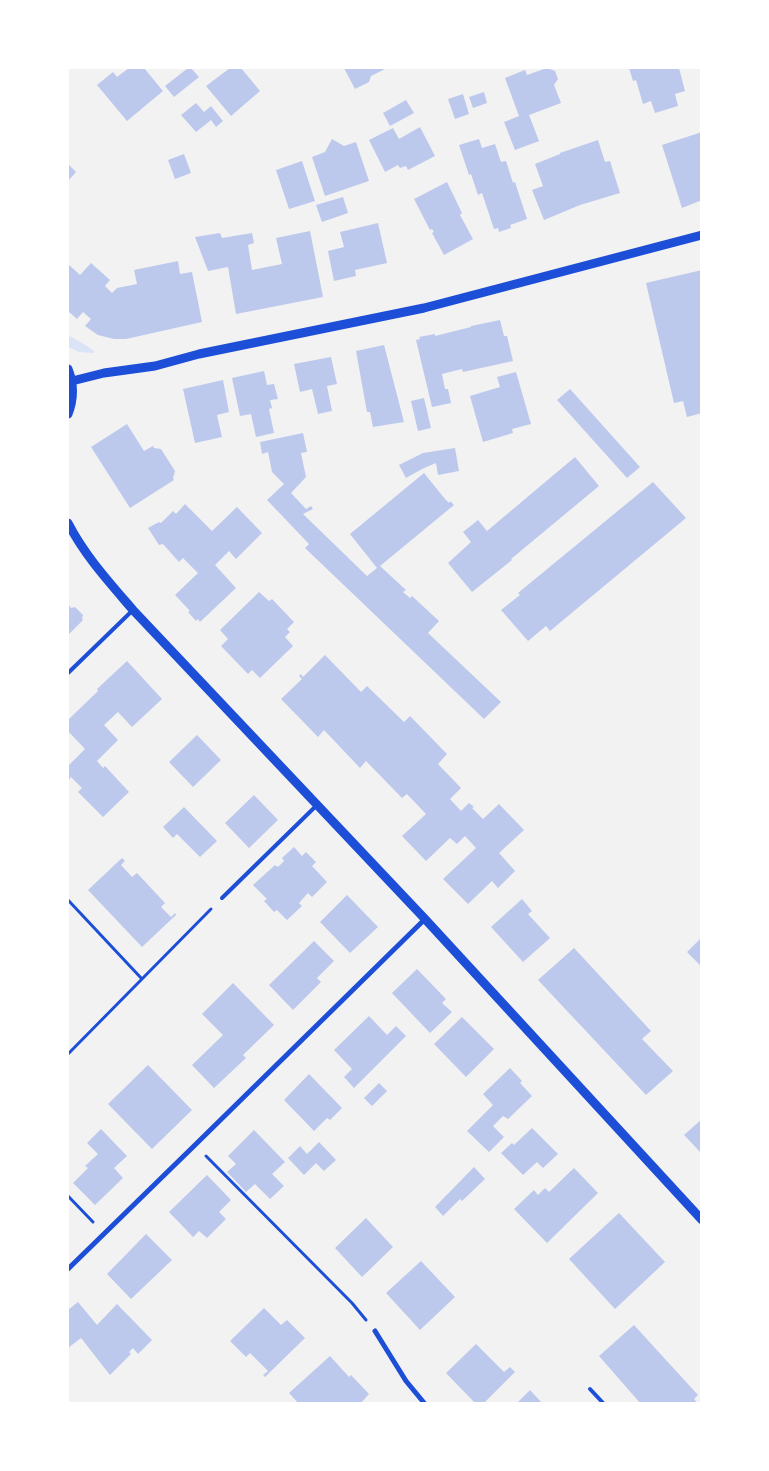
<!DOCTYPE html>
<html>
<head>
<meta charset="utf-8">
<style>
	body { margin:0 }
	#map { position:relative; width:769px; height:1471px; overflow:hidden; background:#f2f2f2; font-family:"Fira Sans Condensed",sans-serif }
	canvas { display:block }
	.frame { position:absolute; inset:0; border:69px solid #fff; pointer-events:none }
</style>
</head>
<body>
<div id="map">
<canvas width="769" height="1471"></canvas>
<div class="frame"></div>
</div>
<script>
const ctx = document.querySelector('canvas').getContext('2d');
ctx.lineJoin = 'round';
function fillPath(path, color) { ctx.fillStyle = color; ctx.fill(path, 'evenodd'); }
function strokePath(path, color, width, dash) { ctx.strokeStyle = color; ctx.lineWidth = width; ctx.lineCap = dash ? 'butt' : 'round'; ctx.setLineDash(dash || []); ctx.stroke(path); }
const green = new Path2D(`
	M68,335L87,346L94,351V353L79,352L68,347Z`);
const building = new Path2D(`
	M129,68H144L163,91L127,121L97,85L113,72L117,77Z
	M188,68H191L199,77L174,97L165,86Z
	M230,68H241L260,91L231,116L206,86Z
	M344,68H384L385,69L371,76L369,82L355,89Z
	M547,68L555,71L558,79L554,85L561,103L529,115L539,141L515,150L504,122L519,116L505,78L525,70L527,75Z
	M629,68H679L685,91L675,94L678,106L655,113L651,101L643,104L636,80L633,81Z
	M484,92L487,103L473,108L469,97Z
	M463,94L469,114L455,119L448,99Z
	M406,100L414,113L390,126L383,113Z
	M196,103L204,112L211,106L223,121L216,127L211,120L196,132L181,115Z
	M420,127L435,156L408,170L406,166L400,168L398,165L385,172L369,140L393,128L399,139Z
	M702,132V200L682,208L662,145Z
	M332,139L344,146L356,142L369,181L325,196L312,157L325,152Z
	M479,139L482,148L495,144L501,162L506,161L513,183L515,182L527,219L510,225L511,228L499,232L498,228L494,229L482,193L478,195L471,174L469,175L459,145Z
	M598,140L605,162L610,161L620,193L580,205L544,220L532,190L543,186L535,164L560,154V153Z
	M184,154L191,173L175,179L168,160Z
	M302,161L315,201L289,209L276,170Z
	M68,164L76,172L68,181Z
	M447,182L462,213L460,215L473,239L444,255L432,233L434,232L432,229L430,230L414,199Z
	M343,197L348,213L322,222L316,205Z
	M378,223L387,263L355,270L356,276L334,281L328,251L344,247L340,232Z
	M310,231L323,297L236,314L228,267L208,271L195,237L220,233L222,238L252,233L254,243L248,245L252,270L282,264L276,238Z
	M178,261L180,274L192,272L202,322L126,339H114L98,335L85,326L91,319L83,312L77,319L68,311V264L80,275L91,263L110,280L105,286L112,293L117,288L137,284L134,270Z
	M702,270V413L687,417L683,401L674,403L646,283Z
	M500,320L504,336H507L513,361L463,372L462,369L442,374L445,389H448L451,403L432,407L416,340L420,339L419,337L435,334V336L471,327V326Z
	M384,345L404,422L373,427L370,412H367L356,351Z
	M331,357L337,384L327,386L332,411L318,414L312,389L300,392L294,364Z
	M264,371L267,385L274,384L278,399L270,400L272,408L269,409L274,433L256,437L251,414L240,416L232,378Z
	M516,372L531,424L512,429L513,433L483,442L470,396L500,387L497,377Z
	M223,380L229,412L217,415L222,437L195,443L183,389Z
	M570,389L640,467L627,478L557,400Z
	M424,398L431,428L418,431L411,401Z
	M127,424L144,451L153,446L154,448L161,449L175,471L173,478L174,480L130,508L91,447Z
	M303,433L307,452L301,453L306,477L291,493L306,509L311,506L313,509L303,514L367,576L377,568L350,534L424,473L445,499L449,503L450,501L454,505L380,566L406,590L403,592L410,598L412,596L439,621L428,633L501,702L484,719L305,548L309,544L267,500L284,484L272,472L268,452L262,454L260,442Z
	M455,448L459,471L438,475L436,463L422,469L406,478L399,465L423,453Z
	M575,457L599,486L511,559L512,560L472,592L448,563L471,542L463,532L478,520L487,531Z
	M653,482L686,518L550,631L546,626L528,641L501,610L520,595L518,593Z
	M185,504L212,531L237,507L262,533L236,559L229,551L215,565L236,588L200,622L198,619L196,621L188,612L190,611L175,595L198,573L183,558L179,562L163,544L159,545L148,528L159,522L161,523L173,511L176,514Z
	M259,592L269,601L272,599L294,622L287,629L290,632L285,637L293,646L260,678L252,670L248,674L221,646L228,639L220,630Z
	M68,604L71,608L75,607L83,615L82,619L83,620L68,635Z
	M325,655L361,692L367,686L404,722L410,716L447,754L438,764L461,788L450,799L461,811L469,803L474,807L472,808L483,819L499,804L524,830L499,853L515,871L498,888L492,881L468,904L443,879L476,848L465,836L457,844L450,838L426,861L402,836L426,814L407,794L402,798L366,761L360,768L324,730L318,737L281,699L302,679L299,676L301,674L303,677Z
	M127,661L162,699L132,727L118,712L104,725L118,740L97,761L103,768L105,766L129,792L103,817L78,792L82,788L71,777L68,781V766L85,749L68,731V720L98,691L97,689Z
	M197,735L221,760L193,787L169,762Z
	M254,795L278,820L249,848L225,823Z
	M184,807L217,841L200,857L177,834L173,838L163,827Z
	M294,847L302,856L306,852L316,862L312,866L327,882L312,897L308,893L299,903L302,906L287,920L277,910L274,912L264,901L267,899L253,885L275,865L278,867L284,861L282,858Z
	M122,858L125,861L121,865L132,877L137,873L165,903L161,907L171,917L175,913L176,915L142,947L88,890Z
	M347,895L378,927L350,953L320,922Z
	M522,899L532,911L528,914L550,938L523,962L491,927Z
	M702,937V967L687,952Z
	M314,941L334,961L317,978L321,982L293,1010L269,985Z
	M574,948L651,1031L642,1039L673,1071L646,1095L538,980Z
	M417,969L446,999L442,1003L452,1012L430,1033L392,993Z
	M233,983L274,1025L243,1055L246,1058L214,1088L192,1065L223,1035L202,1014Z
	M369,1016L387,1035L396,1026L406,1036L354,1088L344,1077L352,1069L334,1050Z
	M462,1017L494,1049L466,1077L434,1044Z
	M148,1065L192,1110L152,1149L108,1104Z
	M510,1068L522,1081L520,1083L532,1096L508,1119L503,1116L493,1126L504,1137L489,1152L467,1131L493,1105L483,1094Z
	M309,1074L342,1108L330,1120L327,1118L314,1131L284,1100Z
	M379,1083L387,1091L372,1106L364,1098Z
	M702,1119V1154L684,1135Z
	M532,1128L558,1154L543,1168L537,1162L523,1175L501,1153L512,1143L514,1145Z
	M101,1129L127,1156L114,1168L123,1178L95,1205L73,1183L88,1168L85,1166L98,1154L87,1143Z
	M254,1130L285,1162L272,1174L284,1186L270,1199L255,1184L246,1192L227,1172L236,1164L228,1156Z
	M319,1142L336,1160L324,1171L316,1163L304,1175L288,1158L300,1146L307,1154Z
	M474,1167L485,1179L462,1201L460,1199L443,1216L435,1207Z
	M574,1168L598,1193L547,1243L514,1209L534,1190L538,1195L545,1188L549,1192Z
	M207,1175L231,1200L219,1212L226,1219L207,1238L199,1231L193,1237L169,1212Z
	M619,1213L665,1262L615,1309L569,1259Z
	M366,1218L393,1247L362,1277L335,1248Z
	M146,1234L172,1260L131,1299L107,1274Z
	M421,1261L455,1297L420,1330L386,1293Z
	M78,1302L97,1325L117,1304L152,1340L138,1354L133,1348L129,1352L131,1354L110,1375L81,1338L68,1348V1310Z
	M264,1308L281,1325L287,1320L305,1338L265,1377L263,1375L268,1371L250,1353L246,1357L230,1341Z
	M634,1325L698,1395L694,1399L698,1404H641L599,1356Z
	M476,1344L504,1372L510,1367L515,1372L483,1404H476L446,1373Z
	M330,1356L349,1377L351,1375L369,1394L360,1404H299L289,1393Z
	M530,1390L543,1404H516Z`);
const path = new Path2D(`
	M68,900L142,979
	M68,1054L211,909
	M206,1156L352,1303L366,1320
	M68,1196L93,1222`);
const service = new Path2D(`
	M68,673L133,610
	M222,898L317,805
	M590,1389L604,1404`);
const minor = new Path2D(`
	M68,1269L195,1145L425,919
	M375,1331L406,1381L425,1404`);
const tertiary = new Path2D(`
	M68,369C74,384 74,399 68,414
	M72,381L104,373L155,366L199,354L424,308L702,235
	M68,523C85,556 109,582 133,610L425,919L702,1220`);
fillPath(green, '#dbe4f7');
fillPath(building, '#bdc9ec');
strokePath(path, '#1d4ed8', 3);
strokePath(service, '#1d4ed8', 4);
strokePath(minor, '#1d4ed8', 5);
strokePath(tertiary, '#1d4ed8', 9);
</script>
</body>
</html>
